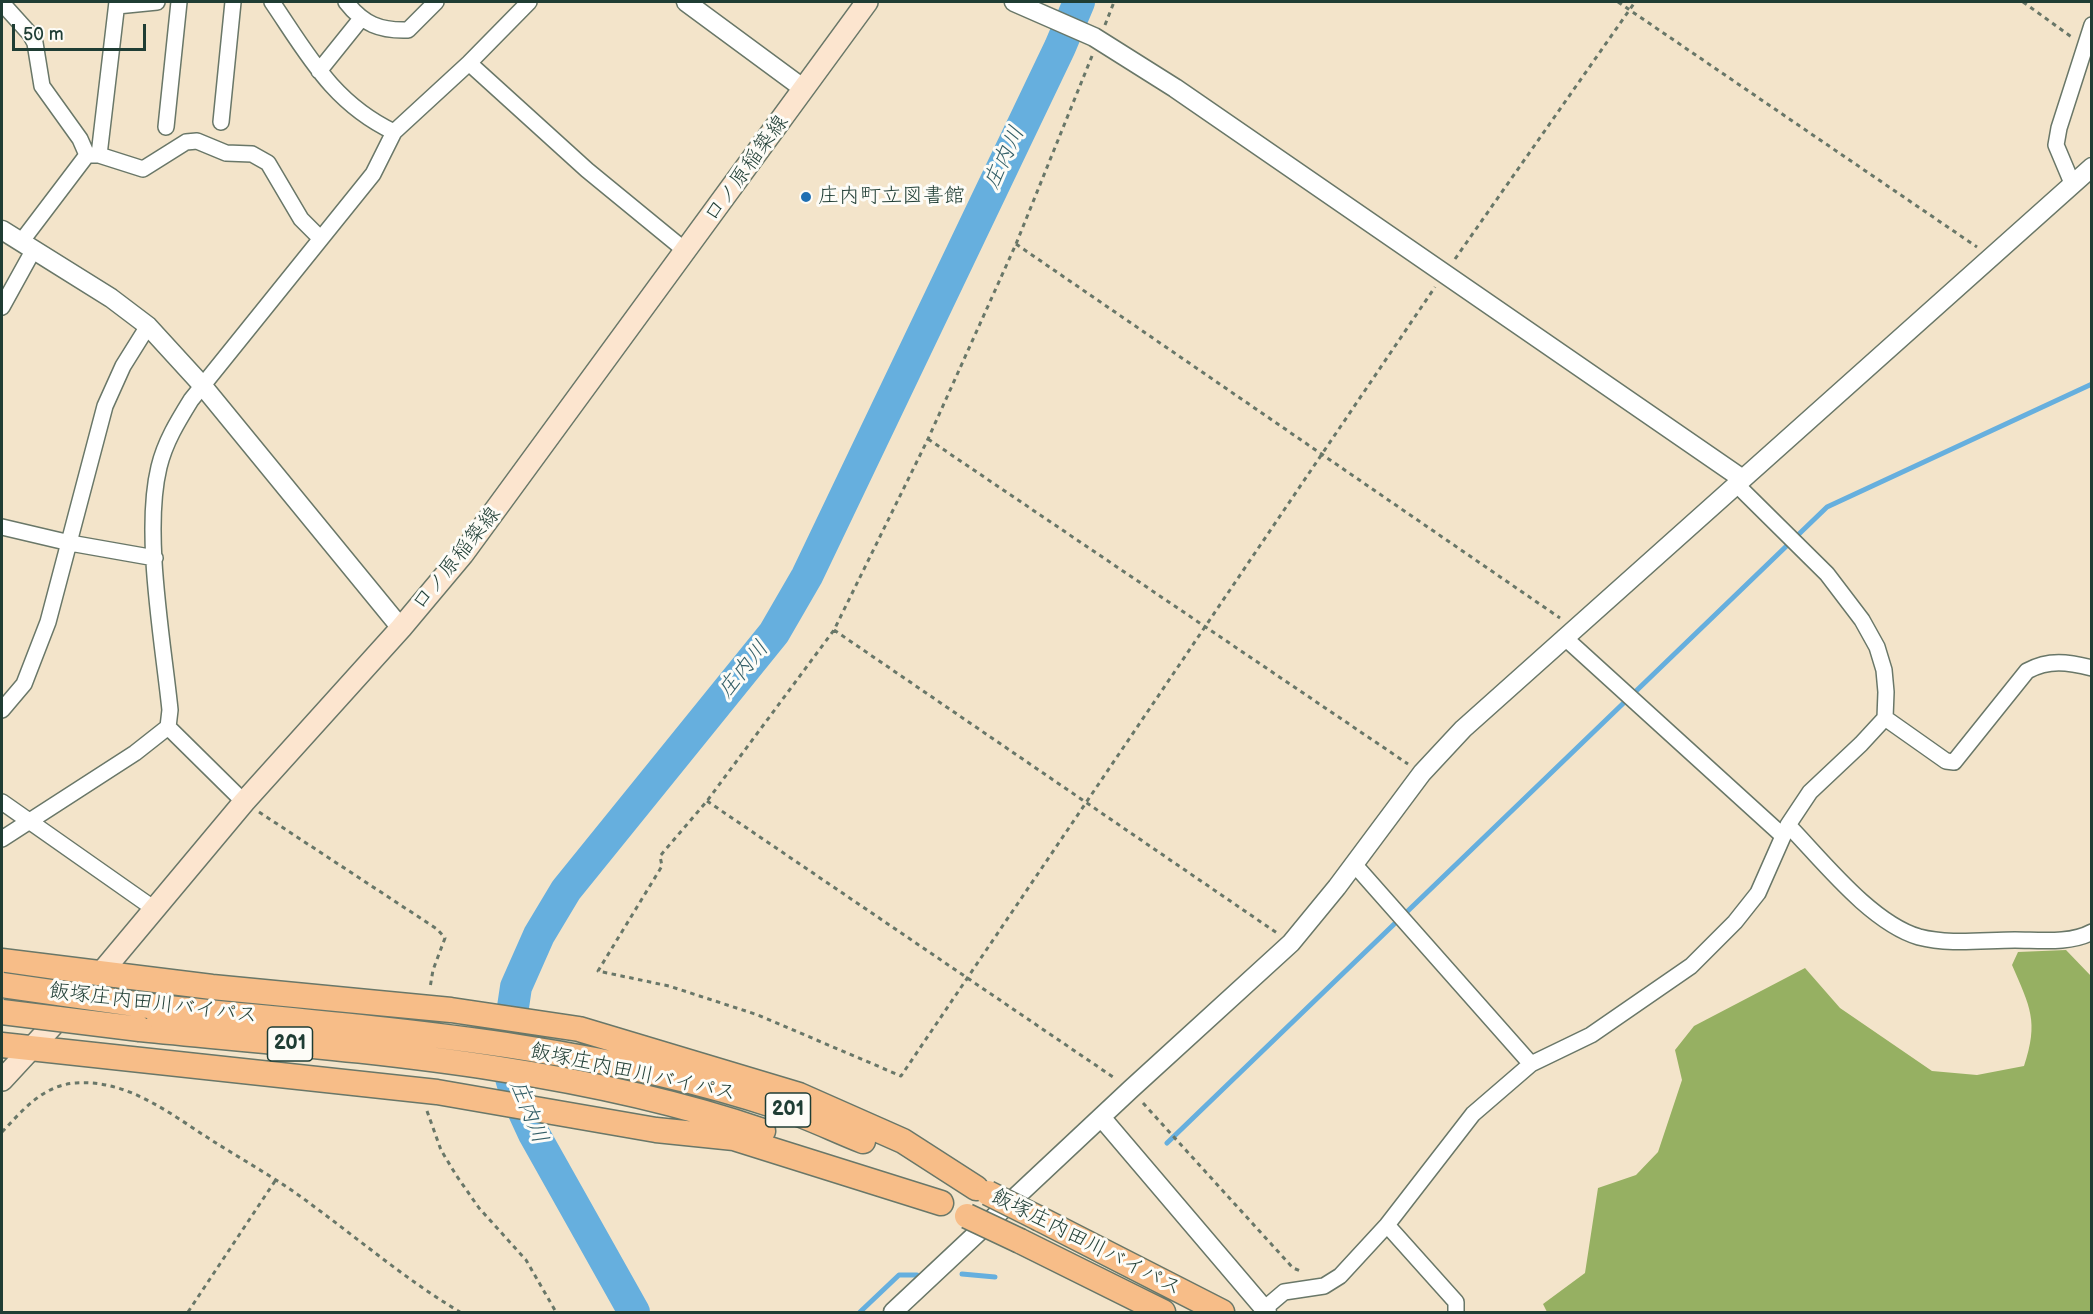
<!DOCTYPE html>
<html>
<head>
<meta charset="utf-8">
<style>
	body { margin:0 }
	#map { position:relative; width:2093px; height:1314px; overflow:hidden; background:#f3e4ca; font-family:"Balsamiq Sans",sans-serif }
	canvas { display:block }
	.frame { position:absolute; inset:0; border:3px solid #1f3d34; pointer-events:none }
	.scale { position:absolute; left:12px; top:24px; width:134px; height:27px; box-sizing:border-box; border:3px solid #1f3d34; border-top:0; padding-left:8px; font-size:18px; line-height:21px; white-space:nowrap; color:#1f3d34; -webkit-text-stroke:4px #fdfcf7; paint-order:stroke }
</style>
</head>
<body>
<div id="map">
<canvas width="2093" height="1314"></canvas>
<div class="frame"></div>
<div class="scale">50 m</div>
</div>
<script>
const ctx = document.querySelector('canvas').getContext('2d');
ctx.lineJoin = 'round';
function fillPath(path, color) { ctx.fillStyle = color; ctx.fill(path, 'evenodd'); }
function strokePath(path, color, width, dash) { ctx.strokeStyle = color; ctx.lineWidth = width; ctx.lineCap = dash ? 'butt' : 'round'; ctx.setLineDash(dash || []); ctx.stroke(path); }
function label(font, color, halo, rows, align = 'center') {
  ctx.font = font + ' "Balsamiq Sans","Klee One",sans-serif'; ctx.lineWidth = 6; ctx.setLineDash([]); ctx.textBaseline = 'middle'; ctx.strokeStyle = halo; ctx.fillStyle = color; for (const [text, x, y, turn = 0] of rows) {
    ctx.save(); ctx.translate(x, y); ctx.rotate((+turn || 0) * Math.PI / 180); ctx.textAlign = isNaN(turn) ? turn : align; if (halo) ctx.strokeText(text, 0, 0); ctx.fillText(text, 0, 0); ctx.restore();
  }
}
const forest = new Path2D(`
	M2066,950L2091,976V1312H1547L1543,1304L1585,1273L1598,1188L1636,1175L1658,1152L1682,1080L1675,1050L1694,1026L1805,968L1840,1008L1932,1071L1977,1075L2024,1066C2039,1021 2030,1007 2012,965L2018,952Z`);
const stream = new Path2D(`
	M1167,1143L1827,507L2092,384
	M962,1274L995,1277
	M860,1312L899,1275H917`);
const river = new Path2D(`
	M634,1312L534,1134L516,1095L508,1068L507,1047L516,987L539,935L566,890L774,633L807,576L1060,47L1079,2`);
const path = new Path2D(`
	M1618,2L1977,247
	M2023,2L2073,38
	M1105,25L1114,2
	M1092,56L1016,244L928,439L834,630L707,801L660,856L662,866L598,971L669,986L758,1015L901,1076L1435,287
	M1016,244L1560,618
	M1455,259L1635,2
	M928,439L1408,764
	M834,630L1277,933
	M707,801L1116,1079
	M259,812L437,929L445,938L433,970L430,988
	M1143,1103L1293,1268L1303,1272
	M427,1111L441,1150L456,1175L479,1208L526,1260L556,1312
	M2,1132C23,1110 43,1085 76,1083C129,1079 173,1116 216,1143C248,1163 282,1182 312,1205C361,1241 408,1281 460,1312
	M188,1312L275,1181`);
const minor = new Path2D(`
	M272,2C308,55 333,103 394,132
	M346,2C363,24 380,31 408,30L436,2
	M2,3L30,34L35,43L42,86L80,139L87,155
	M117,6L157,2
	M469,63L587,170L687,252
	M319,71L360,20
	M221,122L233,2
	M166,127L179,2
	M90,155H99L117,2
	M99,155L143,169L186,142L197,141L226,153L252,154L268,163L301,219L319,237
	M2072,183L2056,145L2059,128L2092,25
	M21,242L87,155
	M2,307L34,249
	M2,527L70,543L155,558
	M1564,637L1783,836
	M2,710L24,684L48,622L105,406L123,366L148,326
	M1885,718L1946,761L1954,762L2027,671C2049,659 2068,662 2092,668
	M168,727L244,802
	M2,802L153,908
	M1788,825C1822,860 1871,923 1919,937C1949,945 1984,940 2015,940C2039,940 2070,944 2092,932
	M2,839L135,753L168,727L170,710C163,641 143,533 159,467C165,442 178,421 191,400L373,174L394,132L469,63L529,2
	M1354,864L1531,1064
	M1387,1225L1456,1302V1312
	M1264,1309L1284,1292L1324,1286L1340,1276L1387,1225L1473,1114L1531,1064L1591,1035L1691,966L1735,922L1758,893L1788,825L1810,792L1861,744L1885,718L1886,692L1884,670L1877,647L1862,620L1827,574L1735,483`);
const tertiary = new Path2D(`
	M686,2L804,89
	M1014,2L1094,37L1175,88L1741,478
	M2,230L111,298L148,326L202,385L401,628
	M1101,1117L1267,1312
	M893,1312L1131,1089L1291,943L1337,887L1422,773L1463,729L2092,167`);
const secondary = new Path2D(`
	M2,1080L101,973L244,802L401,628L463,554L867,2`);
const trunk = new Path2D(`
	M2,961L212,987L451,1010L579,1029L799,1095L903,1141L976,1188
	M149,1006C358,1028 579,1040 779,1107C807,1116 835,1130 863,1141
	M140,1029C349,1050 563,1063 763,1131
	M2,1045L437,1092L656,1130L734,1138L941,1203
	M1040,1219L1222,1312
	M1020,1241L1163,1312`);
const trunkBridge = new Path2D(`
	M2,985L149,1006
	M2,1012L140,1029
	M988,1193L1040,1219
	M967,1216L1020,1241`);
const markers = [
	[806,197,6,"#1f6fb2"]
];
const shields = [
	[290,1044,45],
	[788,1110,45]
];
const shieldNames = [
	["201",290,1044],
	["201",788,1110]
];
const streetNames = [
	["口ノ原稲築線",747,169,-54],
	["口ノ原稲築線",457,559,-51],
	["飯塚庄内田川バイパス",153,1004,7],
	["飯塚庄内田川バイパス",633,1073,12],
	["飯塚庄内田川バイパス",1086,1243,27]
];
const poiNames = [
	["庄内町立図書館",818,197]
];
const waterNames = [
	["庄内川",1005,158,-65],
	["庄内川",744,670,-51],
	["庄内川",528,1112,68]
];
fillPath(forest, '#96b062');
strokePath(stream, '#66afde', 5);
strokePath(river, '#66afde', 32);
strokePath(minor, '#697768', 18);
strokePath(tertiary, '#697768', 21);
strokePath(secondary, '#697768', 24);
strokePath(trunk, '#697768', 27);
strokePath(path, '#697768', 3, [4.5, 4.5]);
strokePath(minor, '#fff', 15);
strokePath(tertiary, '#fff', 18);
strokePath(secondary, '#fce5cf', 21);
strokePath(trunk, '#f7bd88', 24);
strokePath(trunkBridge, '#697768', 27, []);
strokePath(trunkBridge, '#f7bd88', 24);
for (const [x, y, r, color] of markers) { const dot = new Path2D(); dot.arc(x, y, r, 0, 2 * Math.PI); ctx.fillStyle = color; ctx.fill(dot); strokePath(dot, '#fdfcf7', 2); }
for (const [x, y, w] of shields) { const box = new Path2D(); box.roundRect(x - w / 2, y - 17, w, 34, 4.5); ctx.fillStyle = '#fdfcf7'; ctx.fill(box); strokePath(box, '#1f3d34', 1.5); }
label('bold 20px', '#1f3d34', null, shieldNames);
label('21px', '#1f3d34', '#fdfcf7', streetNames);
label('21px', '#1f3d34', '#fdfcf7', poiNames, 'left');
label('italic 22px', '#345f67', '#fdfcf7', waterNames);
</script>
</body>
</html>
